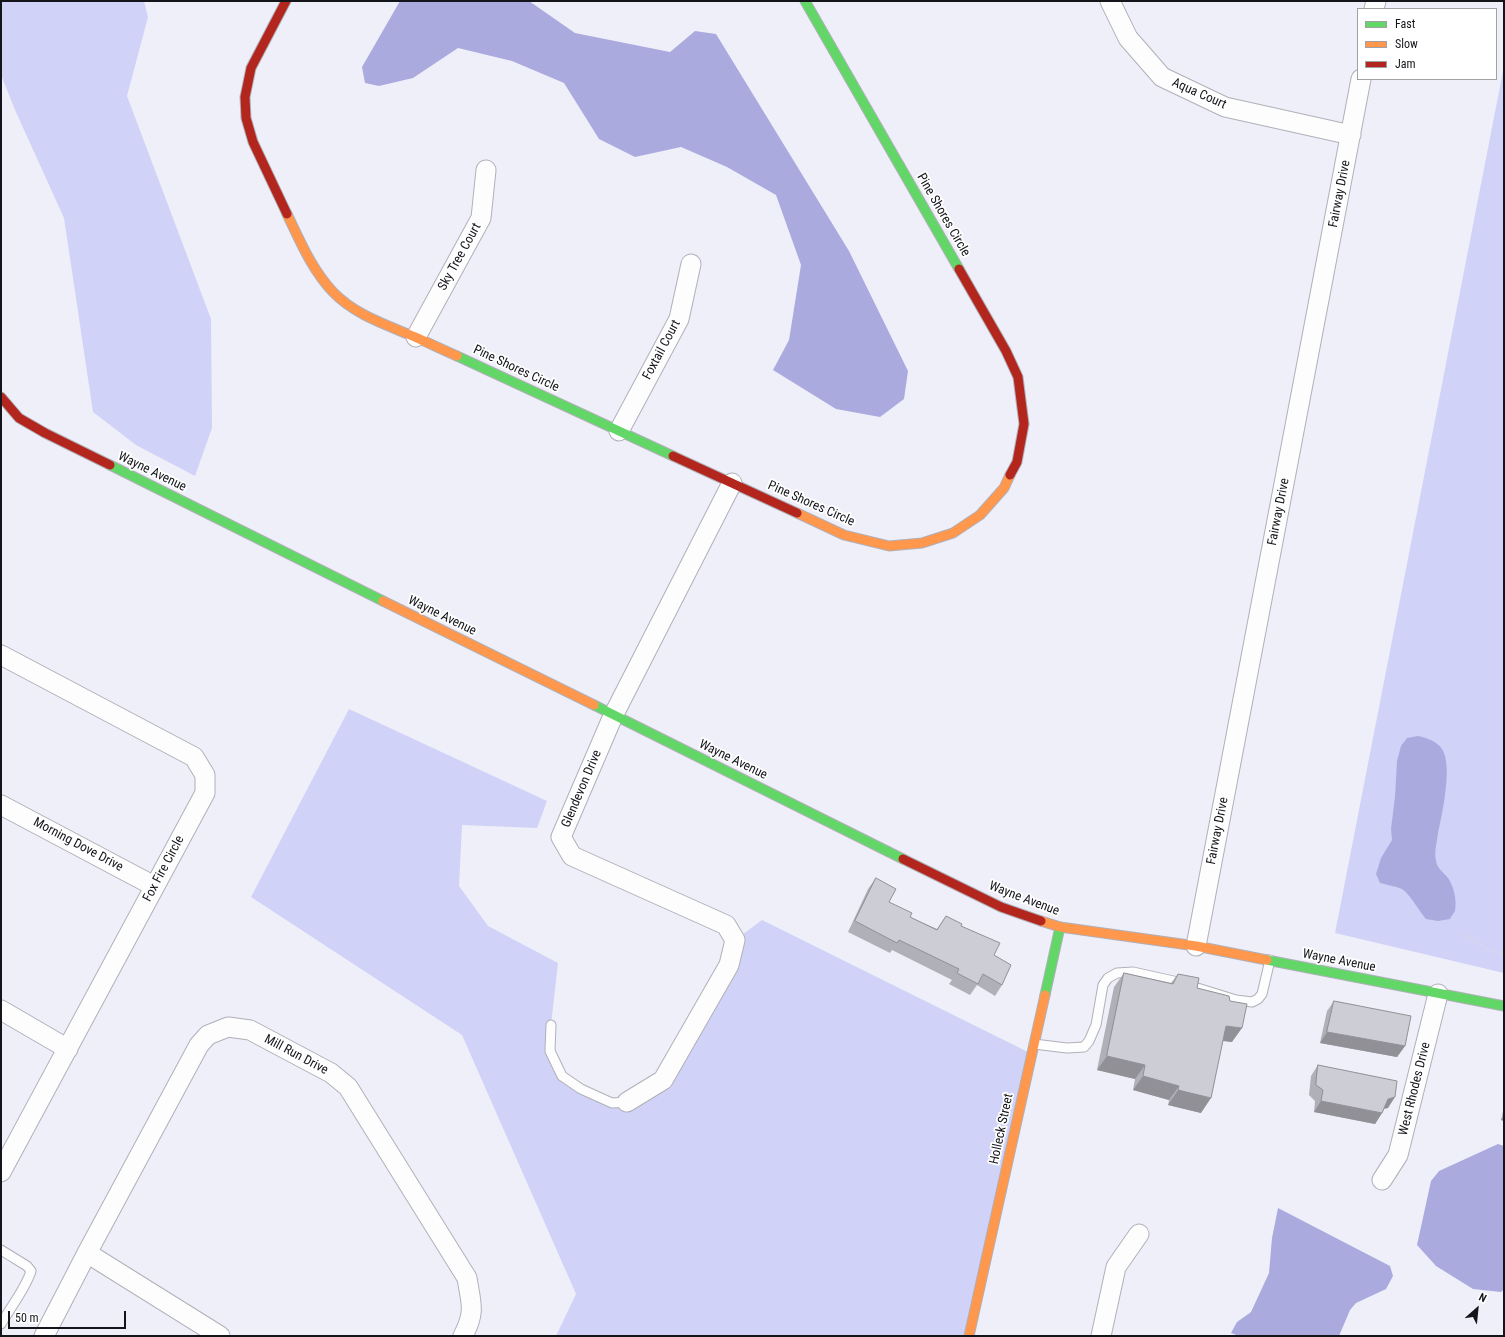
<!DOCTYPE html>
<html>
<head>
<meta charset="utf-8">
<style>
	body { margin:0 }
	#map { position:relative; width:1505px; height:1337px; overflow:hidden; background:#efeffa; font-family:"Roboto Condensed",sans-serif }
	canvas { display:block }
	.frame { position:absolute; inset:0; border:2px solid #14151b; pointer-events:none }
	.legend { position:absolute; left:1357px; top:8px; width:140px; height:72px; box-sizing:border-box; background:#fff; border:1px solid #a1a1a4; margin:0; padding:5px 7px; list-style:none; font-size:12px; color:#14151b }
	.legend li { display:flex; align-items:center; gap:8px; height:20px }
	.legend b { width:20px; border:1px solid #a1a1a4 }
	.north { position:absolute; left:1457px; top:1289px; width:40px; height:40px; -webkit-text-stroke:3px #fff; paint-order:stroke; rotate:27deg; font-size:11px; font-weight:700; line-height:16px; text-align:center; color:#14151b }
	.north::after { content:''; display:block; margin:auto; width:14px; height:18px; background:#14151b; clip-path:polygon(50% 0,100% 100%,50% 72%,0 100%) }
	.scale { position:absolute; left:8px; top:1311px; width:118px; height:18px; box-sizing:border-box; border:2px solid #14151b; border-top:0; padding-left:5px; font-size:12px; line-height:14px; white-space:nowrap; color:#14151b; -webkit-text-stroke:3px #fff; paint-order:stroke }
</style>
</head>
<body>
<div id="map">
<canvas width="1505" height="1337"></canvas>
<div class="frame"></div>
<ul class="legend">
<li><b style="height:5px;background:#63d668"></b>Fast</li>
<li><b style="height:5px;background:#ff974d"></b>Slow</li>
<li><b style="height:5px;background:#b3261e"></b>Jam</li>
</ul>
<div class="north">N</div>
<div class="scale">50 m</div>
</div>
<script>
const ctx = document.querySelector('canvas').getContext('2d');
ctx.lineJoin = 'round';
function fillPath(path, color) { ctx.fillStyle = color; ctx.fill(path, 'evenodd'); }
function strokePath(path, color, width, dash) { ctx.strokeStyle = color; ctx.lineWidth = width; ctx.lineCap = dash ? 'butt' : 'round'; ctx.setLineDash(dash || []); ctx.stroke(path); }
function label(font, color, halo, rows, align = 'center') {
  ctx.font = font + ' "Roboto Condensed",sans-serif'; ctx.lineWidth = 3.5; ctx.setLineDash([]); ctx.textBaseline = 'middle'; ctx.strokeStyle = halo; ctx.fillStyle = color; for (const [text, x, y, turn = 0] of rows) {
    ctx.save(); ctx.translate(x, y); ctx.rotate((+turn || 0) * Math.PI / 180); ctx.textAlign = isNaN(turn) ? turn : align; if (halo) ctx.strokeText(text, 0, 0); ctx.fillText(text, 0, 0); ctx.restore();
  }
}
const green = new Path2D(`
	M1,1H144L148,17L127,96L211,319L212,428L195,476L136,445L93,412L64,218L15,110L1,75Z
	M1504,66V973L1335,933Z
	M349,709L547,801L537,828L462,825L459,886L488,926L558,963L551,1025L550,1051L562,1076L612,1103L663,1080L735,940L762,920L1032,1054L973,1336H556L576,1294L462,1035L251,897Z`);
const water = new Path2D(`
	M400,1H529L575,33L670,52L695,31L716,34L849,251L908,371L904,399L880,417L836,409L773,370L789,340L801,265L776,195L727,167L681,147L635,157L599,139L564,83L512,61L458,48L413,78L379,86L365,83L362,67Z
	M1418,736C1427,738 1437,741 1442,749C1453,765 1442,815 1438,833C1437,842 1434,852 1436,861C1437,868 1444,873 1448,878C1454,887 1457,900 1455,911C1454,913 1451,916 1450,919L1438,921L1426,919C1420,912 1409,893 1402,889C1395,886 1387,885 1380,883L1376,874L1381,858L1392,840L1391,829L1395,797L1397,761L1401,746L1407,738Z
	M1498,1144L1504,1146V1289L1501,1292L1473,1289L1436,1266L1417,1245L1431,1181L1439,1171Z
	M1278,1208L1390,1266L1393,1276L1386,1289L1356,1303L1350,1310L1339,1336H1239L1231,1333L1237,1322L1251,1312L1269,1273L1272,1238Z`);
const path = new Path2D(`
	M1463,934L1489,950L1504,953`);
const lane = new Path2D(`
	M551,1025L550,1051L562,1076L581,1089L612,1103L627,1102
	M1034,1044L1067,1048L1084,1047L1089,1041L1096,1025L1103,985L1108,978L1117,973L1133,972L1178,982L1236,1000L1252,1002L1258,999L1262,994L1270,960
	M1,1250L27,1266L31,1271C26,1288 10,1308 1,1324`);
const street = new Path2D(`
	M1110,1L1128,38L1162,77L1225,107L1351,135
	M1374,9L1376,1
	M416,337L481,218L486,170
	M619,431L679,319L691,264
	M1,655L194,757L205,775V793L1,1172
	M1,805L154,886
	M1196,946L1361,79
	M1,1010L68,1049
	M627,1102L663,1080L729,965L735,940L726,925L572,856L561,837L613,716L732,483
	M1382,1180L1398,1155L1438,994
	M44,1336L87,1253
	M220,1336L87,1253L199,1045L208,1035L228,1027L250,1030L331,1073L348,1087L467,1278C471,1304 476,1311 463,1336
	M1101,1336L1116,1267L1139,1234`);
const fast = new Path2D(`
	M805,1L959,269
	M457,356L673,456
	M110,465L383,601
	M594,705L903,859
	M1267,960L1504,1006
	M1045,995L1060,927`);
const slow = new Path2D(`
	M287,214C300,241 312,270 333,292C355,315 387,325 415,337C429,343 443,350 457,356
	M797,513L844,535L889,546L922,543L953,533L980,515L1004,488L1010,475
	M383,601L594,705
	M1041,921L1060,927L1196,946L1267,960
	M969,1336L1045,995`);
const jam = new Path2D(`
	M286,1L251,68L245,97L246,118L253,142L287,214
	M959,269L1006,351L1018,377L1024,424L1017,462L1010,475
	M1,397L19,418L45,433L110,465
	M673,456L797,513
	M903,859L1001,907L1041,921`);
const wall = new Path2D(`
	M876,878L889,902L910,917L937,929L946,916L961,926L994,955L1002,985L995,996L977,985L970,995L949,984L952,980L892,950L890,953L848,932L868,889Z
	M1124,973L1171,983L1178,974L1197,988L1232,1042L1223,1041L1201,1113L1168,1105L1169,1100L1133,1090L1135,1079L1097,1070L1114,987Z
	M1334,1001L1405,1046L1397,1057L1320,1043L1327,1011Z
	M1318,1065L1388,1108L1384,1109L1382,1113L1375,1124L1314,1112L1315,1101L1309,1095L1311,1076Z
	M1504,1107V1121L1501,1120Z`);
const shadedWall = new Path2D(`
	M1226,1026L1242,1028L1232,1042L1216,1040Z
	M1327,1032L1405,1046L1397,1057L1320,1043Z
	M1107,1056L1145,1065L1135,1079L1097,1070Z
	M1143,1076L1179,1086L1169,1100L1133,1090Z
	M1178,1090L1211,1098L1201,1113L1168,1105Z
	M1395,1097L1388,1108L1380,1109L1388,1099Z
	M1321,1101L1382,1113L1375,1124L1314,1112Z
	M1504,1116V1121L1501,1120Z`);
const building = new Path2D(`
	M876,878L896,889L889,902L912,913L910,917L937,930L946,916L962,924L961,926L1000,943L994,955L1011,965L1002,985L983,974L978,984L957,973L959,969L899,940L897,943L855,921Z
	M1124,973L1173,984L1178,974L1199,978L1197,988L1229,996L1230,1001L1247,1004L1242,1028L1226,1026L1211,1098L1178,1090L1179,1086L1143,1076L1145,1065L1107,1056Z
	M1334,1001L1411,1016L1405,1046L1327,1032Z
	M1318,1065L1397,1081L1395,1097L1388,1099L1382,1113L1321,1101L1323,1090L1316,1085Z`);
const streetNames = [
	["Aqua Court",1199,94,24],
	["Fairway Drive",1340,194,-79],
	["Pine Shores Circle",943,215,60],
	["Sky Tree Court",460,257,-61],
	["Foxtail Court",662,350,-62],
	["Pine Shores Circle",516,369,25],
	["Wayne Avenue",152,472,26],
	["Pine Shores Circle",811,504,24],
	["Fairway Drive",1279,512,-79],
	["Wayne Avenue",442,616,26],
	["Wayne Avenue",733,760,26],
	["Glendevon Drive",582,789,-67],
	["Fairway Drive",1218,831,-79],
	["Morning Dove Drive",78,845,28],
	["Fox Fire Circle",164,869,-62],
	["Wayne Avenue",1024,899,21],
	["Wayne Avenue",1339,961,11],
	["Mill Run Drive",296,1055,28],
	["West Rhodes Drive",1415,1089,-76],
	["Holleck Street",1002,1129,-78]
];
fillPath(green, '#d1d2f7');
fillPath(water, '#aaaadf');
strokePath(lane, '#b0b0b9', 11);
strokePath(street, '#b0b0b9', 21);
strokePath(fast, '#b0b0b9', 11);
strokePath(slow, '#b0b0b9', 11);
strokePath(jam, '#b0b0b9', 11);
strokePath(path, '#dbdbde', 2.5, [1, 3]);
strokePath(lane, '#fdfdfe', 9);
strokePath(street, '#fdfdfe', 19);
strokePath(fast, '#63d668', 9);
strokePath(slow, '#ff974d', 9);
strokePath(jam, '#b3261e', 9);
fillPath(wall, '#b0b0b8');
fillPath(shadedWall, '#909096');
fillPath(building, '#cdcdd6');
strokePath(building, '#909096', 1);
label('13px', '#14151b', '#fff', streetNames);
</script>
</body>
</html>
